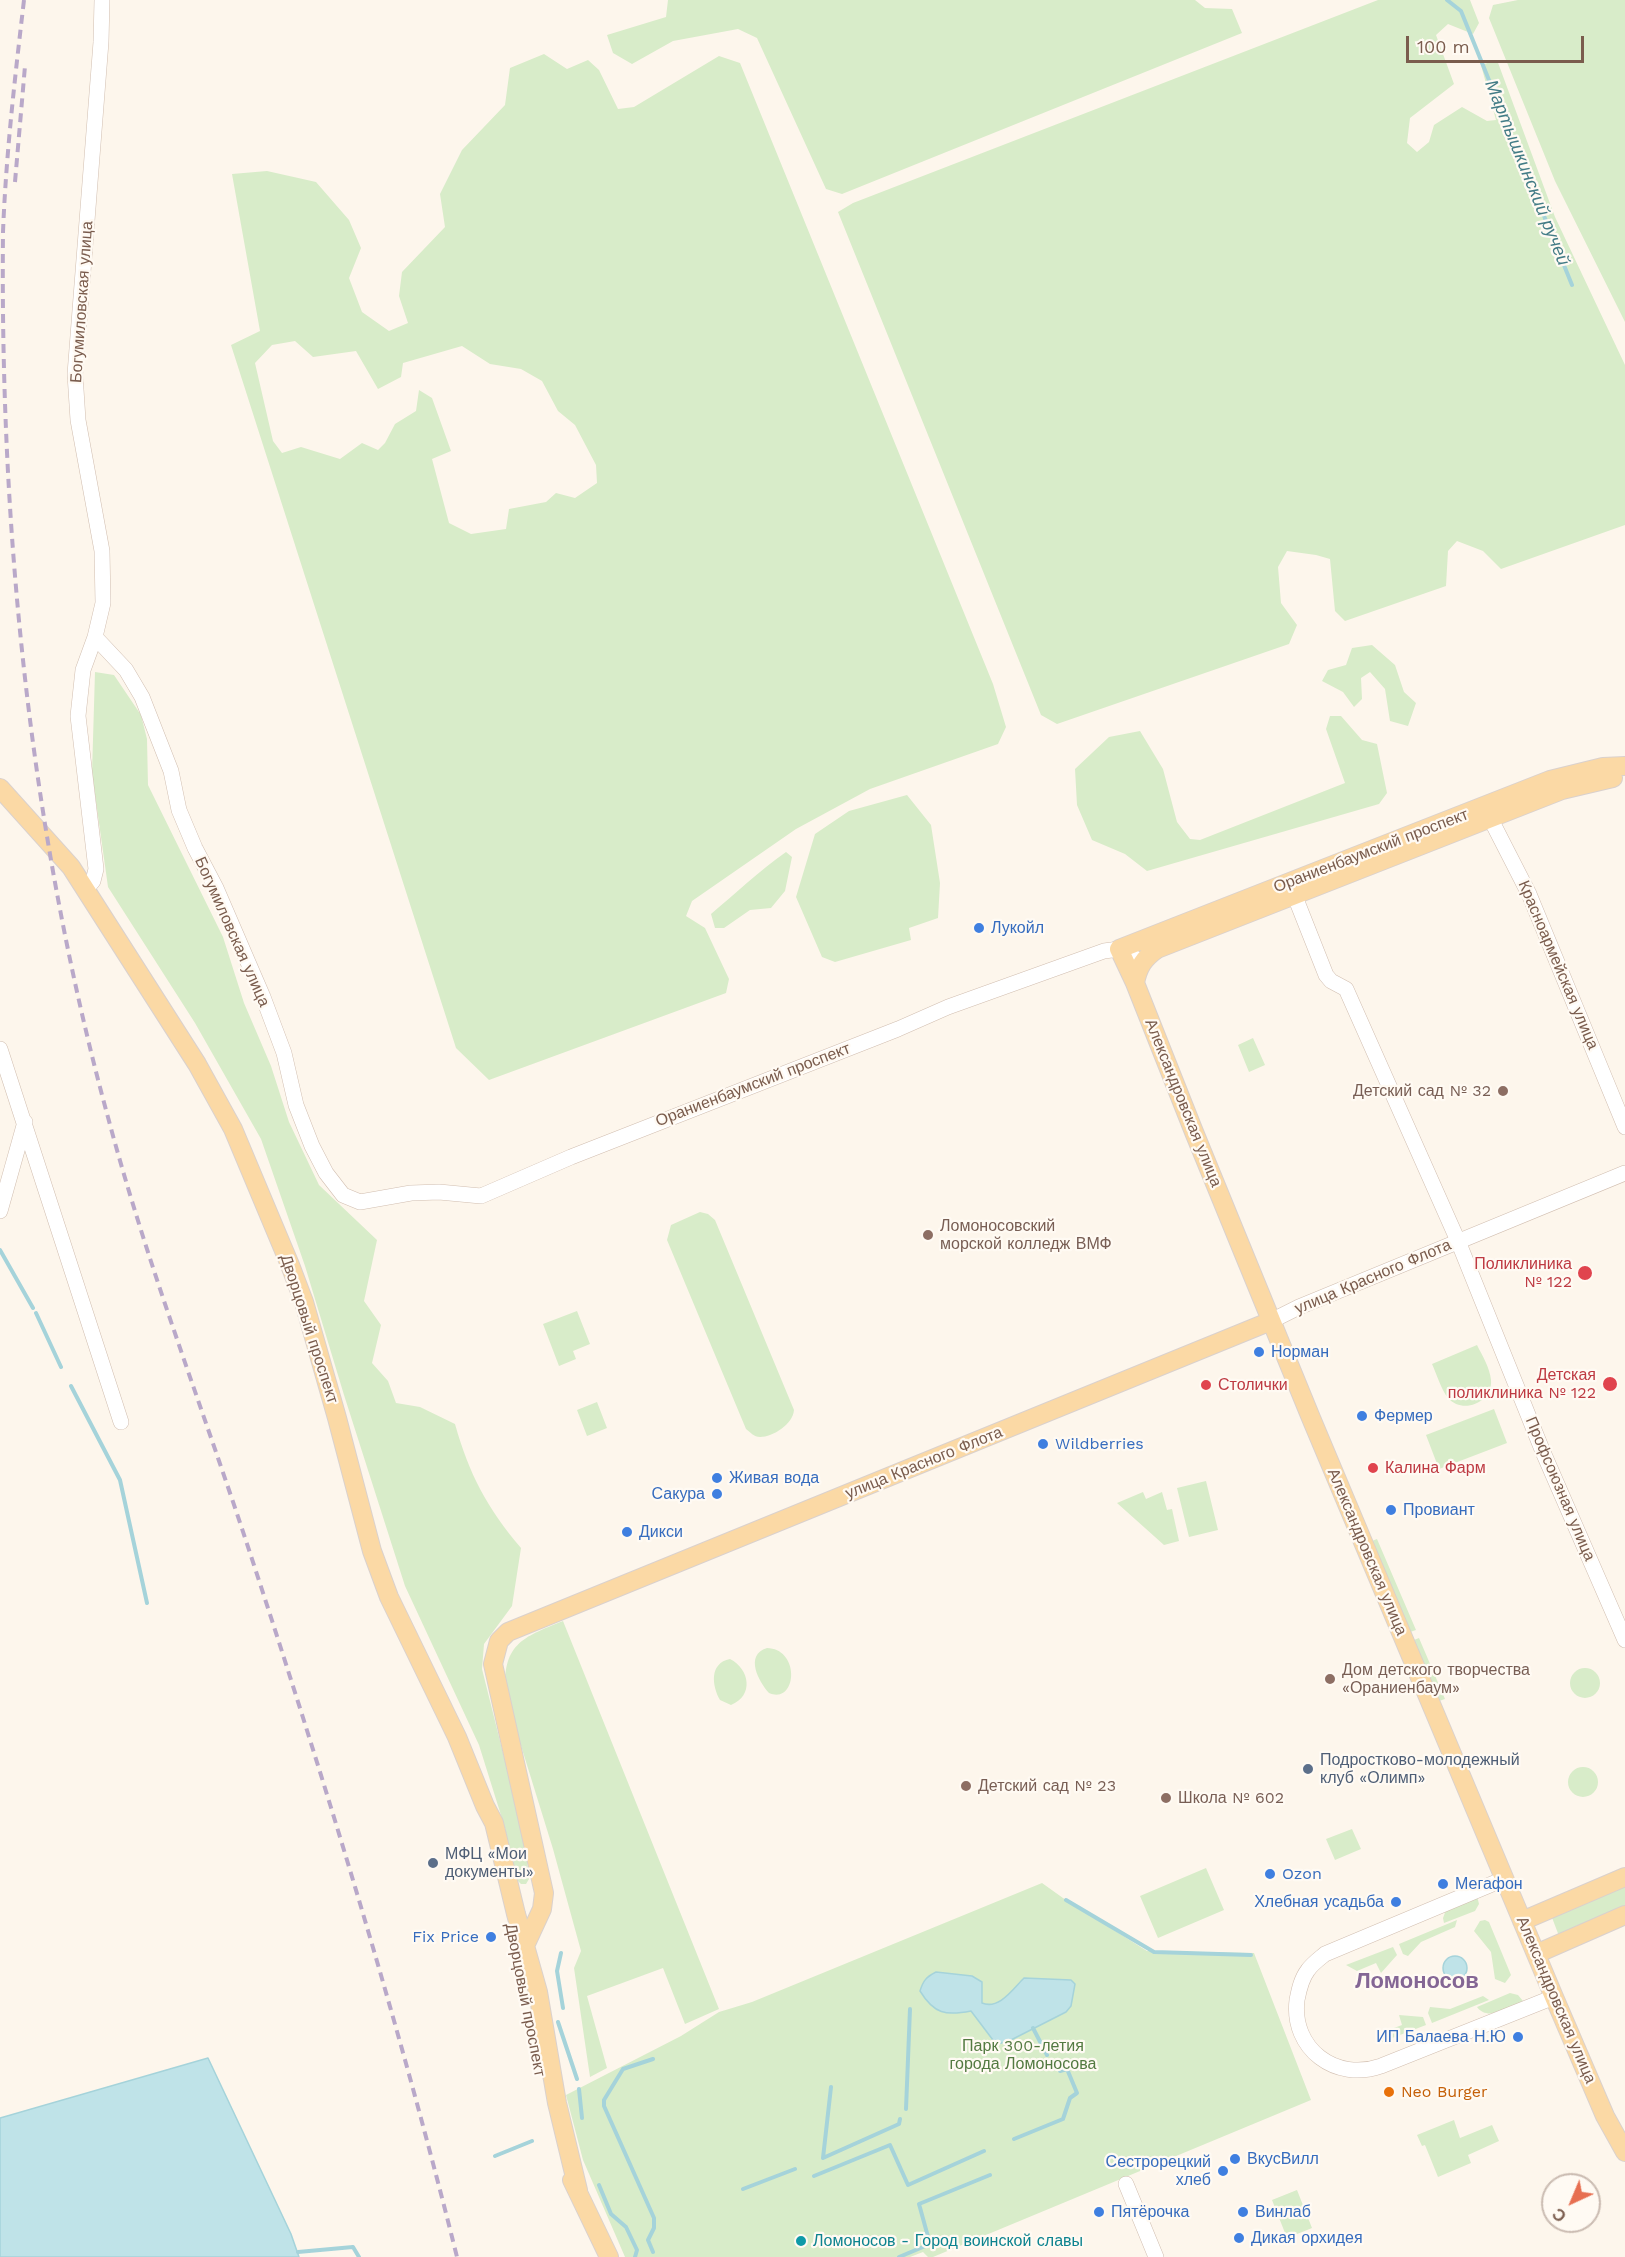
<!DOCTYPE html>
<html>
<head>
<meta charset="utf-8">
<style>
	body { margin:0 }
	#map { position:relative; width:1625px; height:2257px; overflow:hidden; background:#fdf6ec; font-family:"Work Sans",sans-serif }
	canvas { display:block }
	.north { position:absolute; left:1541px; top:2173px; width:60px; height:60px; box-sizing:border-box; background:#fffaf3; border:2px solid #cabbb1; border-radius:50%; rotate:224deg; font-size:16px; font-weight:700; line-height:24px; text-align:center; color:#7a5c4d }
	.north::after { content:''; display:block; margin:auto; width:21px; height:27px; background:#e76f51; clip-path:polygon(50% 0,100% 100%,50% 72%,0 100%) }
	.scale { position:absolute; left:1406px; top:36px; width:178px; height:27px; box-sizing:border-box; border:3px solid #7a5c4d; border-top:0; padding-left:8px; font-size:18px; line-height:21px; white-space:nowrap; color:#7a5c4d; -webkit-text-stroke:4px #fffaf3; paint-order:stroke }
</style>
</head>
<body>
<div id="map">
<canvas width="1625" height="2257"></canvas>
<div class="north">С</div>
<div class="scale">100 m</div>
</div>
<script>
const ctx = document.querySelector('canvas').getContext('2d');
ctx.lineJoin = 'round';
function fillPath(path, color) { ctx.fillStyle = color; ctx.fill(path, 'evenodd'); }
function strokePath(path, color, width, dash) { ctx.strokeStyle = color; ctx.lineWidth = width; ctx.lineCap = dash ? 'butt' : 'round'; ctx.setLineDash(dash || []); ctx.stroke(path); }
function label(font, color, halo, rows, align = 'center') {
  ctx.font = font + ' "Work Sans",sans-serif'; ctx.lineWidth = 4.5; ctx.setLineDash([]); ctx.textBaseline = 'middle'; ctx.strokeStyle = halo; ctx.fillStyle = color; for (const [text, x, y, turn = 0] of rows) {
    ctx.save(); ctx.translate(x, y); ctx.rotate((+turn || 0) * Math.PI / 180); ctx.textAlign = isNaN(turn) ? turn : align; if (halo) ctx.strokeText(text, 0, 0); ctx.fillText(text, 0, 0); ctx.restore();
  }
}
const green = new Path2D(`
	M668,0H1195L1205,8L1232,9L1242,33L842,194L826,189L757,38L738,29L673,41L632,64L613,53L607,35L666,17Z
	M1378,0H1470L1479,23L1473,34L1448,24L1436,35L1454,84L1410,118L1407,143L1417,152L1429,142L1434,125L1462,107L1487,121L1496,120L1481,65L1497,60L1555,217L1625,365V525L1501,569L1483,551L1457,541L1448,551L1446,586L1345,621L1335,611L1330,559L1316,555L1287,551L1278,567L1281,603L1297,625L1289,644L1057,724L1041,715L838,212L853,203Z
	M1518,0H1625V322L1555,181L1489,18L1493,5Z
	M544,54L567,69L588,60L599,70L618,109L634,107L719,56L740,63L993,684L1006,727L998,744L870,789L796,829L692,901L686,916L705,928L729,979L726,993L489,1080L456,1048L231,345L260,331L232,174L267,171L316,182L349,220L361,248L349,278L362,312L389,331L408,323L399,296L402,272L445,227L440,194L462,150L505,105L510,68ZM295,341L313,357L356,351L378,389L401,377L403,363L462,346L490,364L521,369L542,381L558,411L575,425L596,465L597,483L575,498L556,493L546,502L509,509L506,529L471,534L449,523L432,459L451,451L432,398L419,390L416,411L395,424L385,443L378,450L362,443L340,459L301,447L282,453L273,441L255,363L272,345Z
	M1372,645L1395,665L1404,692L1416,703L1408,726L1390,721L1385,689L1370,672L1361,678L1362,699L1354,707L1343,692L1322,681L1328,670L1346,665L1352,648Z
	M95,672L114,675L141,715L147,739L148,785L223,937L244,1003L271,1066L289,1122L319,1185L377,1240L364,1301L381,1325L372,1363L388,1381L396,1403L420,1407L455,1424C469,1474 487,1508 521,1548L512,1606L484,1644L482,1669L525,1841L529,1879L526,1884H521L517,1880L505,1828L479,1745L405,1586L344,1395L305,1266L261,1139L195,1023L108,887L92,773Z
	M1330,716H1341L1362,740L1377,744L1387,793L1379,804L1147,871L1125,854L1092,840L1077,805L1075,769L1109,737L1140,731L1163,769L1177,822L1190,839L1200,840L1345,783L1326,729Z
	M907,795L931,825L940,883L938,918L909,928L911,940L835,962L822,957L796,897L815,834L849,811Z
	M786,852L792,857L785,891L771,908L750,910L724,928H715L711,914C736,893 759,871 786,852Z
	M1253,1038L1265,1065L1249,1072L1238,1045Z
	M700,1212L708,1214L715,1220L794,1410C793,1424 773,1437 760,1437C754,1437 750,1432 746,1429L667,1240L671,1225Z
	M577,1311L590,1344L573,1351L576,1359L559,1366L543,1324Z
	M1477,1345C1482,1355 1490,1368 1491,1380C1493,1402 1463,1415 1448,1398C1441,1389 1437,1375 1432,1364Z
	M597,1402L607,1428L587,1436L577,1410Z
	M1494,1409L1507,1443L1439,1469L1426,1435Z
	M1206,1481L1218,1530L1189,1537L1177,1488Z
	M1143,1492L1146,1499L1162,1492L1167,1510L1172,1509L1179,1541L1164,1545L1117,1503Z
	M1377,1539L1416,1630L1410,1632L1372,1541Z
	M563,1621L719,2009L685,2024L663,1968L587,1996L607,2068L590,2077L574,1968L581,1951L553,1849L505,1694C503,1644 521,1638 563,1621Z
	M1419,1638L1445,1699L1439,1701L1414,1640Z
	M767,1648C801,1649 797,1705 769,1693C759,1682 744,1655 767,1648Z
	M730,1659C750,1669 754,1696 731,1705L720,1700C712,1686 709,1663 730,1659Z
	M1570 1683a15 15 0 1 1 30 0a15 15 0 1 1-30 0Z
	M1568 1782a15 15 0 1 1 30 0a15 15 0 1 1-30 0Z
	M1352,1829L1361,1849L1335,1860L1326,1839Z
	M1206,1868L1224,1910L1158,1938L1140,1896Z
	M1042,1883L1063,1898L1147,1951L1254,1953L1311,2100L933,2257H928L923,2252L910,2257H625L583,2160L566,2095L681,2036L719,2012L752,2002Z
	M1625,1884V1908L1559,1936L1551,1915Z
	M1477,1896L1479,1904L1475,1911L1444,1923L1443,1918L1446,1910Z
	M1457,1920L1455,1927L1421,1942L1408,1956L1403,1954L1399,1944Z
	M1485,1920L1489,1922L1511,1975L1505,1983L1495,1979L1491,1952L1474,1931L1480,1921Z
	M1393,1947L1397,1955L1381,1973L1376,1963L1357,1971L1346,1965Z
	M1510,1993L1518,1995L1523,2001C1509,2007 1488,2022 1477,2007Z
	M1483,1996L1489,2000L1432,2023L1428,2013L1430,2007L1450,2009Z
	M1399,2015L1423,2017L1426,2025L1379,2043L1383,2032L1402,2025Z
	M1454,2120L1460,2138L1492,2125L1499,2141L1468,2155L1471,2163L1438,2177L1425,2145L1422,2146L1417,2135Z
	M1297,2190L1312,2228L1287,2238L1272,2200Z`);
const water = new Path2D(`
	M1443 1968a12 12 0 1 1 24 0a12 12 0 1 1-24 0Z
	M936,1972L972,1976L982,1982V2003C999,2010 1013,1989 1024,1978L1071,1980L1075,1984L1071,2006L1066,2012L1007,2042L996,2044L971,2011C946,2016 934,2014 920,1991C923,1981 926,1977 936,1972Z
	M208,2058L291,2234L299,2257H0V2118Z`);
const stream = new Path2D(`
	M1447,0L1461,11L1572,285
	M0,1250L33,1308
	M36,1313L61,1367
	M71,1386L120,1480L147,1603
	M1066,1900L1154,1952L1251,1955
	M561,1953L557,1971L563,2008
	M558,2022L577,2079
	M1033,2028L1047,2055
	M653,2059L623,2069L604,2100V2106L654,2218V2228L648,2240L653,2252
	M579,2089L582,2118
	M906,2109L910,2009
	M1014,2139L1063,2119L1070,2098L1077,2093L1067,2069L1060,2071
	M495,2156L532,2141
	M823,2158L899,2124L900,2119
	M823,2158L831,2087
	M814,2176L890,2145L908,2185L984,2151
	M599,2185L611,2214L626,2227L637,2250L635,2257
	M743,2189L795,2169
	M298,2252L353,2247L359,2257
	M899,2257L930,2244L919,2204L990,2175`);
const minor = new Path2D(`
	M95,637L126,670L142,697L171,771L179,810L195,848L216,888L263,997L284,1053L296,1105L312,1146L326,1173L343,1195L360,1202L411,1193L439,1192L481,1196L571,1157L898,1029L948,1007L1104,951L1119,949L1142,962
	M1485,808L1529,894L1625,1127
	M1290,884L1326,975L1331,981L1346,989L1458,1241L1543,1452L1625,1640
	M86,889L93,881L96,869L78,716L83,670L95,637L103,603L102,551L78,420L75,374L101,42L102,0
	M0,1049L121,1422
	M0,1211L25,1122
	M1271,1321L1299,1307L1625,1173
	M1504,1879L1325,1954C1319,1959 1312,1964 1308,1970C1301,1979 1299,1990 1297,2000C1291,2049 1336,2082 1381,2066L1554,1997
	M1126,2184L1156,2257`);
const major = new Path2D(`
	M1625,766L1603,767L1550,780L1119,949L1135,983L1194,1132L1311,1418L1554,1997L1605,2116L1625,2152
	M0,788L71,867L197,1064L233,1129L290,1265L304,1302L337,1418L372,1551L389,1597L457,1737L485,1806L494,1823L516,1914L538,1992L557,2103L578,2190
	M1135,983C1138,967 1144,958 1157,949L1562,790L1613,778
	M1522,1921L1625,1877
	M523,1950L542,1909L544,1893L493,1664L499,1641L508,1632L1271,1321
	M1536,1954L1625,1915
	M572,2180L609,2257`);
const rail = new Path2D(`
	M24,0C15,77 6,154 3,232C0,530 30,833 109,1121C148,1267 203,1409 250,1553C326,1785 398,2020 457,2257
	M15,182L25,66`);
const markers = [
	[979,928,6,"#3f7fe0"],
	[1503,1091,6,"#8d6e63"],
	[928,1235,6,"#8d6e63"],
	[1585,1273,8,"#e0444e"],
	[1259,1352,6,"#3f7fe0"],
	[1610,1384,8,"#e0444e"],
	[1206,1385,6,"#e0444e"],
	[1362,1416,6,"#3f7fe0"],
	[1043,1444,6,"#3f7fe0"],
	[1373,1468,6,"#e0444e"],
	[717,1478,6,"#3f7fe0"],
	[717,1494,6,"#3f7fe0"],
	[1391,1510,6,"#3f7fe0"],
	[627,1532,6,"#3f7fe0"],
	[1330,1679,6,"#8d6e63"],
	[1308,1769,6,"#5c6f8a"],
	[966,1786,6,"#8d6e63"],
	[1166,1798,6,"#8d6e63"],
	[433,1863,6,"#5c6f8a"],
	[1270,1874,6,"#3f7fe0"],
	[1443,1884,6,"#3f7fe0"],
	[1396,1902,6,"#3f7fe0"],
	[491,1937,6,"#3f7fe0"],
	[1518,2037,6,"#3f7fe0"],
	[1389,2092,6,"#e8710a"],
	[1235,2159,6,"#3f7fe0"],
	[1223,2171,6,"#3f7fe0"],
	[1099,2212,6,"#3f7fe0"],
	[1243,2212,6,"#3f7fe0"],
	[1239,2238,6,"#3f7fe0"],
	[801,2241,6,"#0f9aa8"]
];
const streetNames = [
	["Богумиловская улица",82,302,-86],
	["Ораниенбаумский проспект",1371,851,-21],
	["Богумиловская улица",232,932,66],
	["Красноармейская улица",1558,965,67],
	["Ораниенбаумский проспект",753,1085,-21],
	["Александровская улица",1183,1103,68],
	["улица Красного Флота",1373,1277,-23],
	["Дворцовый проспект",309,1329,72],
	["улица Красного Флота",924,1463,-22],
	["Профсоюзная улица",1560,1489,67],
	["Александровская улица",1367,1552,67],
	["Дворцовый проспект",525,2000,79],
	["Александровская улица",1556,2000,67]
];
const shopNames = [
	["Лукойл",991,928],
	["Норман",1271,1352],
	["Фермер",1374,1416],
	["Wildberries",1055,1444],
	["Живая вода",729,1478],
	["Сакура",705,1494,"right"],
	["Провиант",1403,1510],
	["Дикси",639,1532],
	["Ozon",1282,1874],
	["Мегафон",1455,1884],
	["Хлебная усадьба",1384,1902,"right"],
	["Fix Price",479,1937,"right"],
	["ИП Балаева Н.Ю",1506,2037,"right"],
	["ВкусВилл",1247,2159],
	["Сестрорецкий",1211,2162,"right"],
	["хлеб",1211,2180,"right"],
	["Пятёрочка",1111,2212],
	["Винлаб",1255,2212],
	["Дикая орхидея",1251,2238]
];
const educationNames = [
	["Детский сад № 32",1491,1091,"right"],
	["Ломоносовский",940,1226],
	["морской колледж ВМФ",940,1244],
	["Дом детского творчества",1342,1670],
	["«Ораниенбаум»",1342,1688],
	["Детский сад № 23",978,1786],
	["Школа № 602",1178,1798]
];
const healthNames = [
	["Поликлиника",1572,1264],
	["№ 122",1572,1282],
	["Детская",1596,1375],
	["поликлиника № 122",1596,1393],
	["Столички",1218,1385,"left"],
	["Калина Фарм",1385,1468,"left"]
];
const serviceNames = [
	["Подростково-молодежный",1320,1760],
	["клуб «Олимп»",1320,1778],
	["МФЦ «Мои",445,1854],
	["документы»",445,1872]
];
const parkNames = [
	["Парк 300-летия",1023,2046],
	["города Ломоносова",1023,2064]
];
const foodNames = [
	["Neo Burger",1401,2092]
];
const cultureNames = [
	["Ломоносов - Город воинской славы",813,2241]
];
const waterNames = [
	["Мартышкинский ручей",1527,173,68]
];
const districtNames = [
	["Ломоносов",1417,1982]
];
fillPath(green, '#d8ecc9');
fillPath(water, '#bfe3e8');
strokePath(water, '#a5d3da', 1.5);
strokePath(stream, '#a5d3da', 4);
strokePath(minor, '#d1beb0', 16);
strokePath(major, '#dad1cd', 20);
strokePath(minor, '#fff', 15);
strokePath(major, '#fbd9a5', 18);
strokePath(rail, '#b9a8c9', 4, [9, 6]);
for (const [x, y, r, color] of markers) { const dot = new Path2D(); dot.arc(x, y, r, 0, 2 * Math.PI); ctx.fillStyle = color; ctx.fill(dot); strokePath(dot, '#fffaf3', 2); }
label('16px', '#7a5c4d', '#fffaf3', streetNames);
label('16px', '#366cbe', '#fffaf3', shopNames, 'left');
label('16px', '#785e54', '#fffaf3', educationNames, 'left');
label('16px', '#be3a42', '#fffaf3', healthNames, 'right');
label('16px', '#4e5e75', '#fffaf3', serviceNames, 'left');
label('16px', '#537a41', '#fffaf3', parkNames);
label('16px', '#c56008', '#fffaf3', foodNames, 'left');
label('16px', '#0d838f', '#fffaf3', cultureNames, 'left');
label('italic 18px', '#437c86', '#fffaf3', waterNames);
label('bold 22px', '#846695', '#fffaf3', districtNames);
</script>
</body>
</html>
